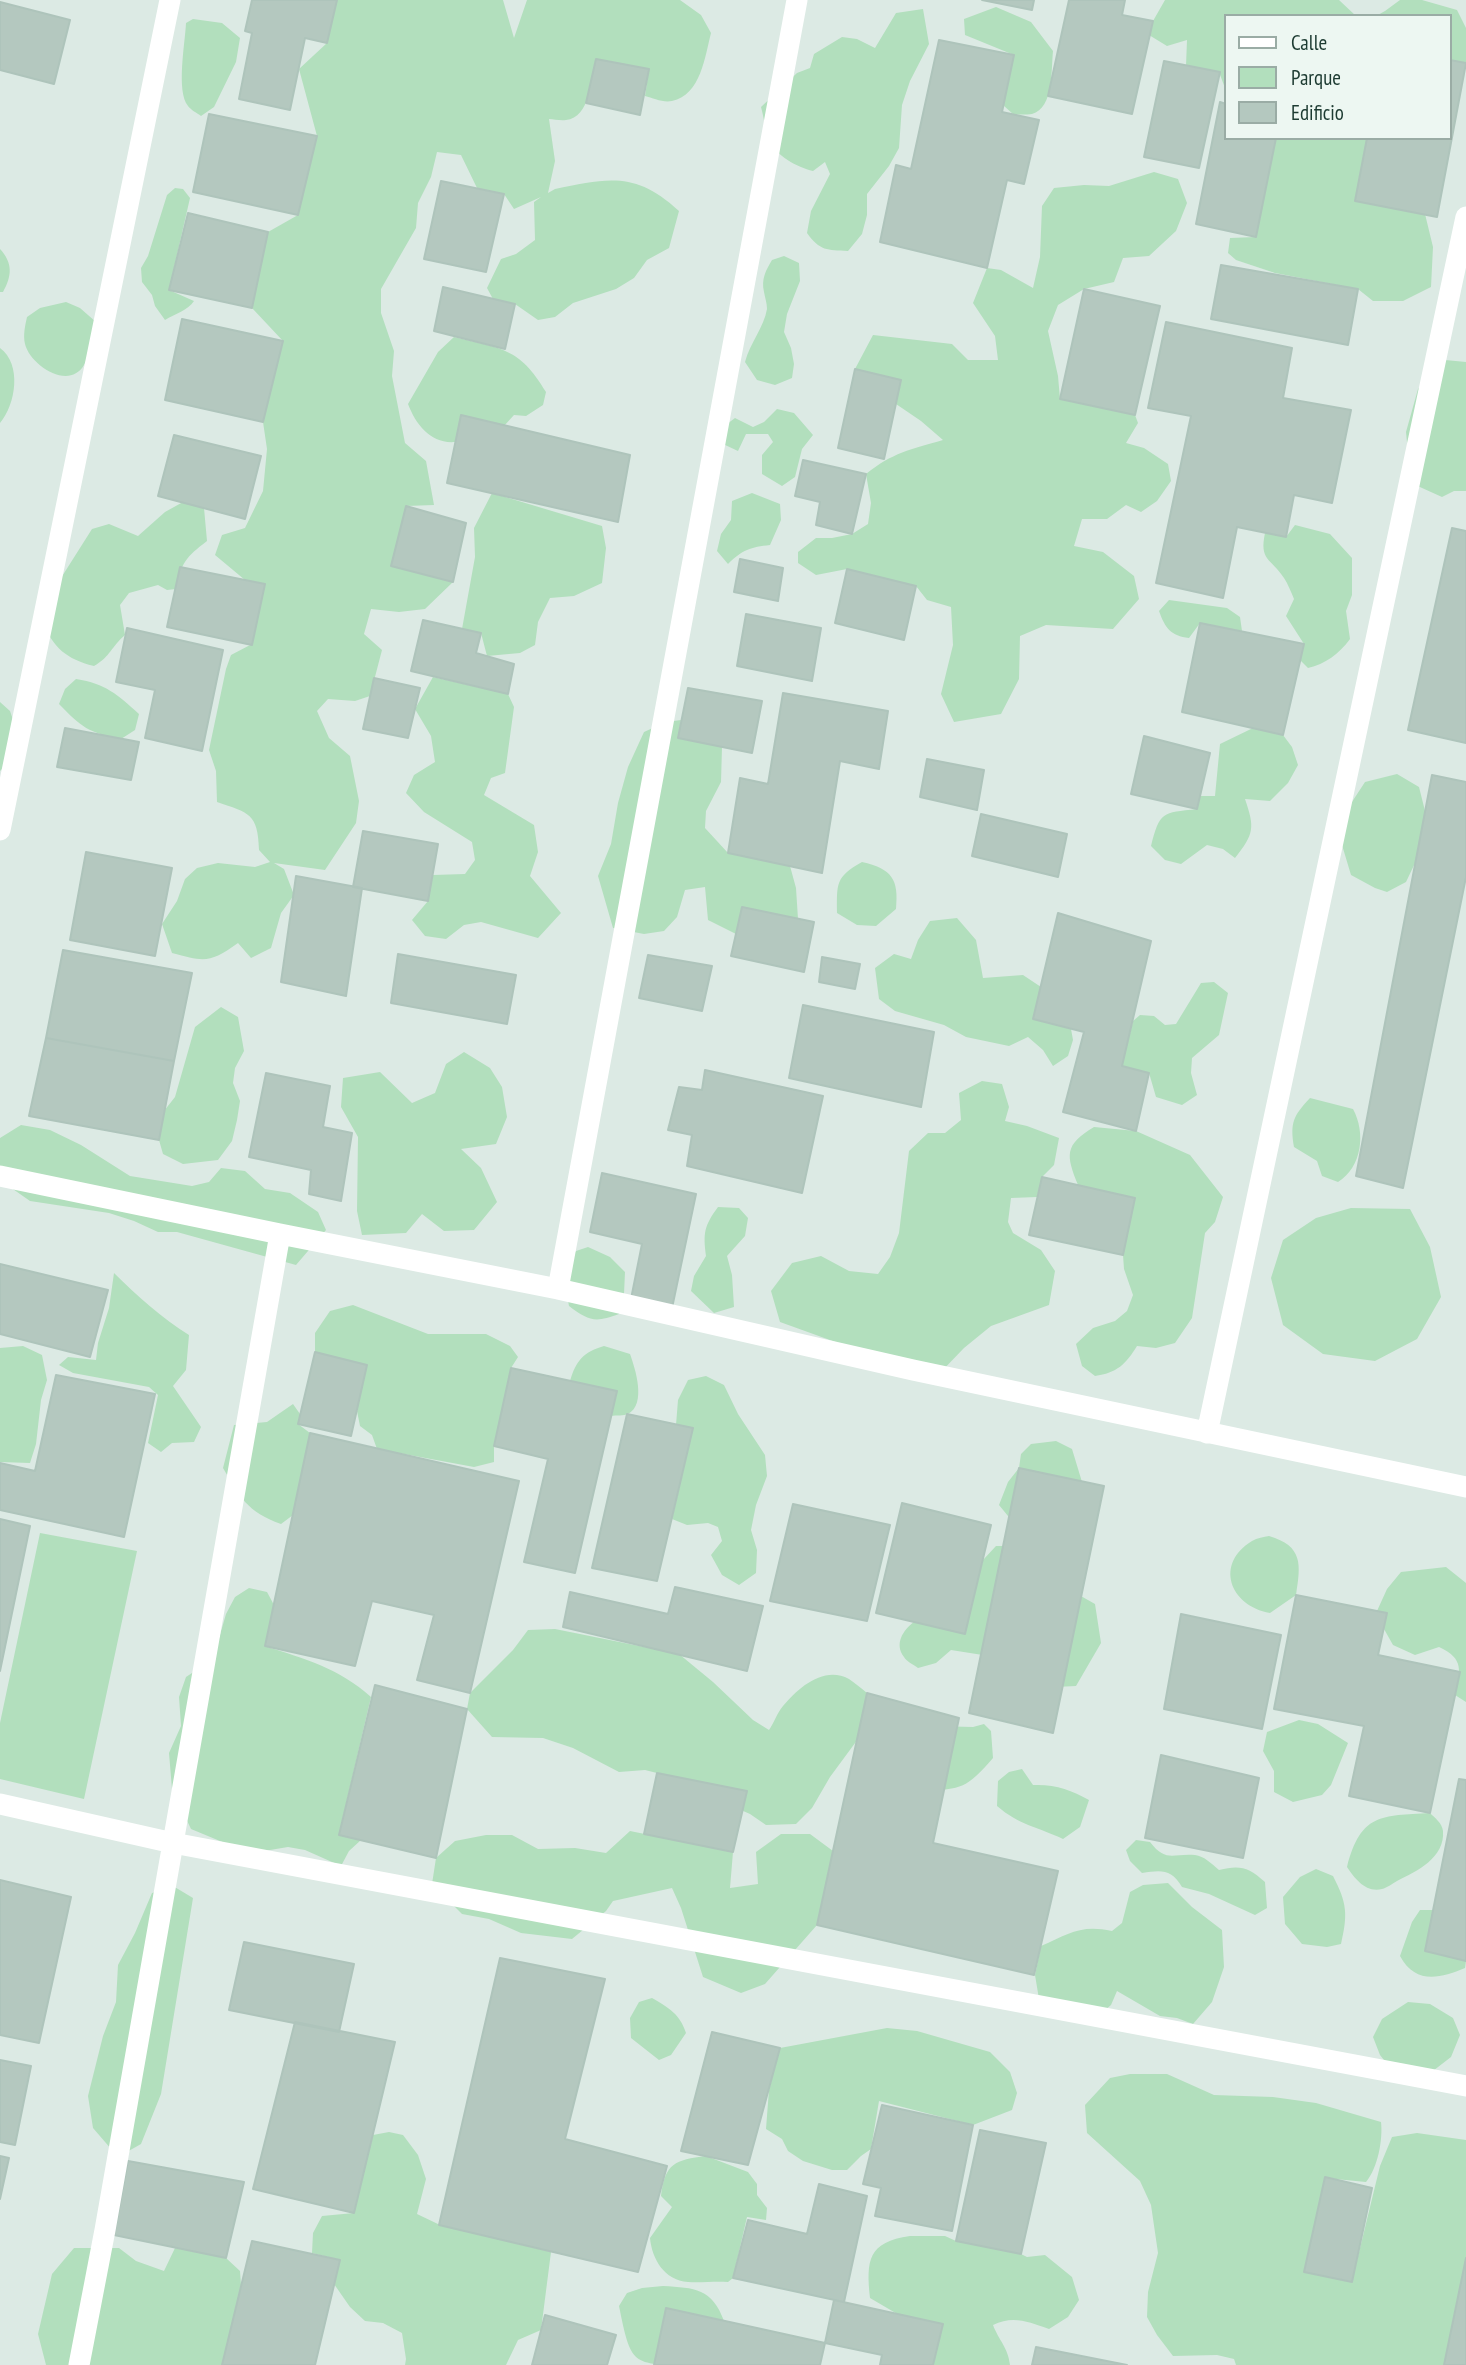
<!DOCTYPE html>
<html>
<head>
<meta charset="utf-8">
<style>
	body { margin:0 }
	#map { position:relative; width:1466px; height:2365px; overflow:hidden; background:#dceae4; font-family:"PT Sans Narrow",sans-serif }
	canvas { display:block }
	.legend { position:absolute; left:1224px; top:14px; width:228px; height:126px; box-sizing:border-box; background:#edf7f2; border:2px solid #9aaca5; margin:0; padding:9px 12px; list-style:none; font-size:21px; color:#1d3b32 }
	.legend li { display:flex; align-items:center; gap:14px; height:35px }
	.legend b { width:35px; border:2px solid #9aaca5 }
</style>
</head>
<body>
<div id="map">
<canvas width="1466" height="2365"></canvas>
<ul class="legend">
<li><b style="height:9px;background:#fff"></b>Calle</li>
<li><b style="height:19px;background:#b2dfbd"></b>Parque</li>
<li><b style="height:19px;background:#b4c8bf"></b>Edificio</li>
</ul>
</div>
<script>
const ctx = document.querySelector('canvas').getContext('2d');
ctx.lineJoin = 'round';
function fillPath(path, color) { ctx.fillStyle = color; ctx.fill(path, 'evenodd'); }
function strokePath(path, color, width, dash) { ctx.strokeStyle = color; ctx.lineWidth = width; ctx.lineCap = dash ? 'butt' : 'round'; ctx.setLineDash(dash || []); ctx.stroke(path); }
const green = new Path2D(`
	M337,0H503L514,38L527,0H680L701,15L711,33C705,56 701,95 672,101C663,103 653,98 645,96L649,69L596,59C592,78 590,118 566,120C560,121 554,119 549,119L555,161L548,193L555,189C608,178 636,171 679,211L669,248L647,260L634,278L616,289L573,303L555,317L538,320L515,304L493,299L487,288L501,259L516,254L535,240L534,202L541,197L514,209L504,194L477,188L461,155L437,152L431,177L418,203L416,228L381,289V313L394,351L392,376L405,443L426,461L434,505L406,506L391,566L453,582L425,609L399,612L371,609L364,634L382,650L370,696L355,701L328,699L317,711L329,738L350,756L359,801L356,823L325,870L274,863L284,869L294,895L281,913L271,948L251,958L238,943C210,963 205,962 172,953L162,924L177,901L185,879L197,868L218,863L255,867L270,862L259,850C258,813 249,813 217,802L216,771L209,750L226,669L231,655L252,644L265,585L245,580L215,555L222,535L245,528L263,491L267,449L263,422L283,341L252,308L268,232L298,215L317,136L299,69L327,43Z
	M1165,0H1339L1356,16H1226L1225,88L1219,72L1186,66L1187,40L1167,46L1149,35L1153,21Z
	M1400,0H1422L1457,10L1466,28V63L1450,60V16H1376L1385,11Z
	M996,7L1031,22L1053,51C1051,70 1054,108 1032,114C1026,115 1019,114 1014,115L1003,105L1014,55L965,35L964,19Z
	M923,9L929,44L910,81L902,105L899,148L889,166L867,194V215L862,234L848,251C827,250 820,251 807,233L811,211L830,174L825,162L813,171C797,167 776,156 769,140C765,130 764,117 761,107L797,73L810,68L814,54L842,37L857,39L875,48L896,13Z
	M193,19L222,23L240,38L236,62L214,107L201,116C197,113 191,110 188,106C176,91 185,44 186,23Z
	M1276,138H1367L1355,201L1425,214L1433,247L1431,287L1403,301H1373L1358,289L1275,273L1236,260L1228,253L1230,238L1256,237Z
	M1154,172L1178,179L1187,203L1176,231L1149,256L1123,258L1114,282L1084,289L1058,305L1048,331L1058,376L1060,399L1135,415L1138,423L1126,443L1144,448L1168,464L1171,481L1157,501L1141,512L1126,505L1107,519H1082L1074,546L1103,552L1134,576L1139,599L1113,629L1046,625L1020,636L1019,679L1001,714L954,722L941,694L953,645L951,607L927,600L916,586L847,569L816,575L798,563V552L816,538H832L852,534L868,524L871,503L866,474C892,453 911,449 943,440L921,421L896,404L901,380L855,369L873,335L952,344L968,360H998L995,336L973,303L987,268L1001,270L1033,288L1040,257L1042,206L1054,188L1084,185L1109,186Z
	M175,188L183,189L190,198L169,290L194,301C188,310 175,314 165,320L155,306L152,295L142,282L141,268L148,256L167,195Z
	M0,249C13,263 12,276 3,292H0Z
	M784,256L799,263L800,281L787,314L784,332L791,348L794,364L792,378L775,385L757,380L745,362C750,343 764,327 767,309C767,303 765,298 764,292C761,279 766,270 772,260Z
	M66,302L80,308L96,322C92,335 91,354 84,365C69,391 30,365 25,344C23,335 25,326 27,317L40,308Z
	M454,337C502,349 519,347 546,392L543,405L526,416L514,415L504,426L461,416L455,442C431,444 416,425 408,404L438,352Z
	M0,348C22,364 16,404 0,423Z
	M1445,360L1466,362V491H1454L1442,497L1411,483L1406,432L1418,389Z
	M777,409L794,413L813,435L802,449L795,477L782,486L762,474V455L773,442L768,434H746L738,451L723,444L727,424L735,418L753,427L764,422Z
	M492,493L602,526L606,548L602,583L574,596L550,598L538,622L535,645L520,653L487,656L481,633L462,629L475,557L474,528Z
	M752,493L780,504L781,520L770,545C751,547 742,550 728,564L717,551L721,534L731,520L732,501Z
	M183,502L204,508L207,541C186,557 181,563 176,589L167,590L158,585L129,593L120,605L125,635C111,647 111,656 94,666C66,659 54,648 42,622L54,589L92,529L109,524L138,536L165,512Z
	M1295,525L1330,534L1352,558V595L1346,611L1350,639C1339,654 1325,664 1308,668L1300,660L1304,644L1286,616L1294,599C1291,592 1288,584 1284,578C1271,558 1259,561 1265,533L1286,537Z
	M1169,600L1227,608L1240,617L1242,631L1200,623L1189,638C1171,636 1165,628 1159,611Z
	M433,677L508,694L514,707L505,773L491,778L484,795L534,825L538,852L530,876L561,913L538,938L481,922L464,925L446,939L425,936L412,920L428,901L433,875L465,874L475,860L472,842L424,812L406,793L414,775L435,762L431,736L415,709Z
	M76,679C106,684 117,694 139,714L135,730L121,739C89,733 81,727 59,704L65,689Z
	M0,702L10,711L23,749L0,771Z
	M681,720L678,738L722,747L721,782L706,811L705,828L728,853L790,866L796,888L798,919L743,907L736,934L708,920L705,887L685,890L677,917L664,931L644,934L613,928L598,876L611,844L618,803L628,767L644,732L666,722Z
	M1253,728L1283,735L1292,747L1298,765L1288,783L1270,801L1245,799C1255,828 1254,834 1235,858L1223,849L1207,845L1181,864L1165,860L1151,846C1160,811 1162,813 1197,809L1200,796H1215L1220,744Z
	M1397,774L1419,787L1425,811L1416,861L1406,882L1387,892L1375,888L1351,875L1342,845L1348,808L1365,782Z
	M862,862C892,869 899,879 896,909L876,926L857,925L837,913C837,884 835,877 862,862Z
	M957,918L976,940L983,978L1023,975L1041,987L1033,1019L1071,1029L1073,1040L1068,1056L1053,1066L1043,1050L1028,1037L1009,1046L966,1037L944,1025L895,1011L879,999L875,968L894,954L911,959L918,940L930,921Z
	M1214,982L1228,993L1219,1035L1192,1058L1191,1073L1197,1095L1182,1105L1156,1097L1149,1073L1122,1066L1133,1021L1140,1015L1154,1016L1165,1025L1176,1024L1201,983Z
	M221,1007L238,1017L244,1051L235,1068L233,1083L240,1101L237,1120L232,1141L218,1160L183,1164L163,1154L159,1140L164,1111L175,1097L195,1027Z
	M464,1052L490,1068L502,1087L507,1117L496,1144L461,1149L481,1168L497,1202L474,1230L444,1231L422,1214L406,1233L362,1235L357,1211L358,1137L341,1107L343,1078L380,1072L412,1103L435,1093L446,1064Z
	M982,1081L1002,1084L1009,1107L1005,1121L1027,1126L1059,1138L1054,1165L1042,1177L1037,1197L1011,1198L1008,1222L1013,1233L1041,1250L1055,1271L1049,1305L991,1326L964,1348L939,1374L913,1370L780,1322L771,1291L792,1263L821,1256L849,1271L878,1274L890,1257L899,1233L909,1151L928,1133H945L961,1120L959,1093Z
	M1310,1098L1353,1109C1366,1133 1362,1167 1338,1182L1322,1176L1317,1161L1294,1147C1290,1123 1293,1116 1310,1098Z
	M21,1125L50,1130L81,1145L130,1176L192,1186L209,1182L221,1168L245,1171L265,1189L290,1193L318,1212L326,1230L296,1265L177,1232H158L134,1221L109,1213L30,1201L0,1180V1138Z
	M1094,1127L1136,1131L1190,1155L1223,1197L1215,1222L1205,1233L1192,1318L1175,1343L1156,1348L1137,1346C1126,1364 1117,1373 1095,1376L1082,1366L1076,1344L1093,1328L1115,1321L1127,1311L1133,1295L1124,1269L1123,1255L1135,1199L1078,1185C1066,1155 1064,1145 1094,1127Z
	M718,1207L739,1208L748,1218L745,1236L727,1256L732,1275L734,1307L714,1313L691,1291L694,1276L706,1256C703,1233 704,1226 718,1207Z
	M1351,1208L1410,1209L1430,1247L1441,1297L1417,1339L1375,1361L1323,1354L1283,1325L1271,1278L1283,1240L1316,1218Z
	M588,1247L610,1257L625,1272L624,1294L619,1314C595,1323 589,1321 569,1306L562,1267L576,1251Z
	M114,1273C137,1296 162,1318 189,1335L186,1370L173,1386L201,1427L194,1442L172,1443L161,1452L148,1443L158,1395L149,1387L73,1373L59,1365L68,1357L96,1360L98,1343L109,1308Z
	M353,1305L428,1334H486L510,1346L518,1357L511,1368L494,1446V1462L474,1467L377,1449L372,1435L360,1426L357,1411L367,1365L315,1352V1333L330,1311Z
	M23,1346L42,1355L47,1380L41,1400L36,1444L30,1463L0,1462V1348Z
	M604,1346L630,1354C635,1368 647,1404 628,1414C624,1416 616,1415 611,1416L570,1381C576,1361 583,1352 604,1346Z
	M706,1376L724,1385L738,1414L765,1455L767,1476L756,1505L751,1530L757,1550L756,1573L739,1585L722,1575L711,1555L722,1541L718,1527L708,1523L687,1525L672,1519L693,1429L676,1425L678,1400L688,1380Z
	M293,1404L300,1414L298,1424L310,1433L293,1515L281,1524C247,1512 240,1497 223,1468L234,1425L267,1422Z
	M1056,1441L1072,1449L1082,1482L1017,1527L999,1505L1008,1482L1019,1468L1021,1454L1031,1444Z
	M40,1533L137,1551L84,1799L0,1779V1723Z
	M1269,1536C1303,1546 1301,1564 1296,1595L1270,1613C1230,1606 1214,1564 1252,1541C1257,1538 1264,1537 1269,1536Z
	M996,1546H1014L1072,1591L1095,1604L1101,1643L1076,1686L1034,1688L989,1656L951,1650L936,1663L918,1668C914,1665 906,1661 904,1657C894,1644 903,1630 914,1622L965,1634L983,1560Z
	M1446,1567L1466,1583V1702L1455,1695C1460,1671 1465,1659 1439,1647L1415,1655L1393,1645L1384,1629L1387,1613L1377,1611L1387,1589L1401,1572Z
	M249,1588L267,1592L274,1605L265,1646C305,1659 339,1668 371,1697L339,1834L361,1840L349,1851L341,1866L305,1850L288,1847L258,1852L232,1846L191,1829L172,1789L169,1753L181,1726L179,1697L186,1677L213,1659L226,1614L235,1597Z
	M555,1629L679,1654L713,1682L753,1720L769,1730C774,1723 777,1713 783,1706C798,1688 824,1665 849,1679C855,1683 861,1688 867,1693L858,1739L830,1777L812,1808L796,1824L766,1825L750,1814L657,1773L645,1770L619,1772L573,1748L543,1738L492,1737L467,1709L470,1693L513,1650L528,1630Z
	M1299,1720L1318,1724L1348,1743L1331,1785L1322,1795L1293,1802L1274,1792V1771L1263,1751L1267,1732Z
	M984,1724L991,1731L993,1758C966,1789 963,1788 923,1792L934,1726L973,1727Z
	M1022,1769L1033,1785C1055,1784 1071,1790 1089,1800L1080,1827L1063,1839C1038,1827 1019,1825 997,1806L998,1781L1009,1772Z
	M1430,1813C1435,1818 1442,1823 1443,1831C1445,1858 1417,1871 1397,1881C1393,1883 1387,1888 1382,1889C1366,1893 1355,1879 1347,1867C1361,1813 1381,1816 1430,1813Z
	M630,1831L733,1852L730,1888L758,1884L756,1852L781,1834H810L833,1851L817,1925L765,1984L741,1993L703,1977L681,1908L672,1888L613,1901L606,1911L572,1939L521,1933L489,1919L462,1914L432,1884L436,1858L455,1841L486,1835H512L538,1849L575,1848L606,1853Z
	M1136,1840L1150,1842C1166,1863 1173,1853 1195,1855C1204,1856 1212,1864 1219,1870C1240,1865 1248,1867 1265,1882L1267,1908L1255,1915L1209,1894L1182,1887C1171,1869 1162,1870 1142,1873L1130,1861L1126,1850Z
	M1316,1869L1333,1876C1347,1903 1348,1914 1341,1944L1327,1947L1302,1944L1285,1924L1283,1897L1300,1877Z
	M1168,1883L1192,1907L1222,1930L1224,1967L1212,2002L1193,2024L1177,2018L1160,2016L1117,1991L1111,2005L1098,2016L1039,1999L1035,1975L1041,1946C1068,1934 1081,1924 1112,1931L1122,1923L1130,1892L1143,1885Z
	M173,1886L193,1898L161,2094L141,2144L118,2157L93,2128L88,2096L103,2036L116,2002L118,1965L135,1933L152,1893Z
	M1420,1910H1433L1425,1951L1466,1961L1465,1968C1439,1979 1415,1984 1400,1956L1412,1922Z
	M652,1998C669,2008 680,2014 686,2033L671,2055L659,2060L631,2038L630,2018L639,2002Z
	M1408,2002L1430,2004L1453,2018L1460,2035L1451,2057L1429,2074H1395L1380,2055L1373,2037L1382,2019Z
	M887,2028L917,2031L990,2052L1010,2072L1017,2093L1012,2110L973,2125L879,2101L871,2149L861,2156L847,2170H832L803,2161L788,2151L782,2139L766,2129L769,2090L780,2048Z
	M1130,2074H1167L1214,2095L1273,2097L1316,2103L1381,2122C1383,2139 1378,2168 1366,2182L1325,2178L1304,2272L1352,2281L1380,2166L1392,2137L1417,2133L1466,2140V2258L1444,2365H1236L1234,2359L1217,2355L1173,2356L1157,2335L1147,2317L1148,2292L1158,2253L1151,2205L1140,2181L1087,2133L1085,2105L1110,2078Z
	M389,2132L403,2135L418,2155L426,2179L417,2214L440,2225L551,2252L541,2330L518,2340L506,2365H405L406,2359L402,2333L383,2323L365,2321L350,2307L334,2284L340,2260L312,2253L313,2233L322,2216L354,2213L373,2135Z
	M706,2156L748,2172L757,2184V2195L767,2208L766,2220L747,2217L733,2278L728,2282C714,2281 701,2283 688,2282C664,2280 652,2259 650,2238L672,2207L661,2196C665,2163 675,2160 706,2156Z
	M910,2236H945L956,2241L1021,2254L1027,2257L1045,2255L1072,2277L1079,2300L1068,2317L1049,2329C1029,2322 1013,2315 993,2325C999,2341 1008,2347 1010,2365H933L943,2324L899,2315L870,2298C866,2260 868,2242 910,2236Z
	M74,2248H119L136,2261L164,2271L175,2248L226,2258L240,2271L241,2285L222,2365H46L38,2334L52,2274Z
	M663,2286C695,2288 712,2288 724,2321L691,2365C631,2365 631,2365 619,2306L627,2293L642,2288Z`);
const building = new Path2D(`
	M252,0H337L327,43L305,38L290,110L239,99L252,33L245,31Z
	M982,0H1034L1032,10Z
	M1069,0H1125L1122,15L1153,21L1132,114L1048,96Z
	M0,2L70,20L54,84L0,70Z
	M939,40L1014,55L1002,112L1039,120L1024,184L1007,180L987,268L880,242L896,165L911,169Z
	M596,59L649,69L640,115L586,103Z
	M1450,60L1466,63L1437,217L1355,201L1367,138H1450Z
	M1164,61L1220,72L1199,168L1144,157Z
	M1220,102L1226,104V138H1276L1256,237L1196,224Z
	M209,114L317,136L298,215L193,192Z
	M441,181L504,194L486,272L424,259Z
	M188,213L268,232L252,308L169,290Z
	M1221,265L1358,289L1348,345L1211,319Z
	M443,287L515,304L505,349L434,331Z
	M1084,289L1160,306L1135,415L1060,399Z
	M182,319L283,341L263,422L165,400Z
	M1166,322L1292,348L1283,398L1351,410L1332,503L1294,495L1286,537L1237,527L1223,598L1156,583L1191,416L1148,408Z
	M855,369L901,380L884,459L838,448Z
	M461,415L630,455L618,522L447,483Z
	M174,435L261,456L245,519L158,496Z
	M803,460L866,474L852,534L816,525L820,502L795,496Z
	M406,506L466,523L453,582L391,566Z
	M1452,528L1466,531V743L1408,730Z
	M740,559L783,568L778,601L734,592Z
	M180,567L265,584L252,645L167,627Z
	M847,569L916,586L904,640L835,623Z
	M746,614L821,628L812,681L737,666Z
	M423,620L481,633L476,653L514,664L508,694L411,671Z
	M1200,623L1304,644L1283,735L1182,712Z
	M127,628L223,650L202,751L145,738L155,690L116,682Z
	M374,678L420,688L408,738L363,729Z
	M688,688L762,701L752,753L678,738Z
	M783,693L888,711L879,769L840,761L822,873L728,853L740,778L768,784Z
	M65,728L139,742L131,780L57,767Z
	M1144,736L1210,753L1197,809L1131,794Z
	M927,759L984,770L977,810L920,797Z
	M1432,775L1466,782V877L1403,1188L1356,1176Z
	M981,814L1067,834L1058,877L972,856Z
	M363,831L438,844L428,901L353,887Z
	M86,852L172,868L155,956L70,940Z
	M296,876L362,888L346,996L281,982Z
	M742,907L814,922L804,972L731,956Z
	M1058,913L1151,941L1122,1066L1149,1073L1136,1131L1063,1112L1084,1032L1033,1019Z
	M63,950L192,973L174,1061L46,1038Z
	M398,954L516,975L507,1024L391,1003Z
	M648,955L712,966L702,1011L639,998Z
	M822,957L860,964L855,989L819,982Z
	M803,1005L934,1032L921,1107L789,1078Z
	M46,1038L174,1061L159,1140L29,1116Z
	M705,1070L823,1096L802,1193L687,1166L692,1135L668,1130L679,1087L702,1090Z
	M266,1073L330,1086L323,1127L352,1133L341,1201L309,1194L311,1170L249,1157Z
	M602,1173L696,1194L672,1308L631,1299L642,1244L590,1232Z
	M1042,1177L1135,1198L1123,1255L1029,1235Z
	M0,1264L108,1290L90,1357L0,1334Z
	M315,1352L367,1365L351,1436L298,1424Z
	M511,1368L617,1391L575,1573L524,1562L548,1459L494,1446Z
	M56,1375L155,1394L124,1537L0,1510V1463L35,1471Z
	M627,1414L693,1428L657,1581L592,1568Z
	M310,1433L519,1481L470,1693L417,1680L434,1615L372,1601L355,1666L265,1646Z
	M1019,1468L1104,1486L1053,1733L969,1713Z
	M902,1503L991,1525L965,1634L876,1613Z
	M793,1504L890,1525L867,1621L770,1601Z
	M0,1519L30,1526L0,1671Z
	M675,1587L763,1606L747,1671L563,1627L570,1592L668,1614Z
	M1296,1595L1387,1613L1378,1655L1460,1672L1430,1813L1349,1796L1364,1726L1274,1709Z
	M1181,1614L1281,1635L1262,1729L1164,1709Z
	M375,1685L467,1709L436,1858L339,1835Z
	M867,1693L959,1718L933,1843L1058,1871L1034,1975L817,1925Z
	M1161,1755L1259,1778L1243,1858L1145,1838Z
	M657,1773L747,1791L733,1852L644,1834Z
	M1459,1779L1466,1780V1961L1425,1951Z
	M0,1880L71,1897L39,2043L0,2035Z
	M244,1942L354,1964L339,2032L229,2010Z
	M500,1958L605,1979L565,2139L667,2166L638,2272L439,2225Z
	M295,2022L395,2042L354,2213L253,2189Z
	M712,2032L780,2048L748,2165L681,2151Z
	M0,2060L31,2066L15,2145L0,2142Z
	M882,2105L973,2125L952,2231L875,2216L881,2188L863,2184Z
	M980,2130L1046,2143L1021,2254L956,2241Z
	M0,2156L9,2158L0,2199Z
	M128,2161L244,2182L226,2258L114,2235Z
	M1325,2177L1372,2188L1352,2282L1304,2272Z
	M819,2184L867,2196L844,2302L733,2278L748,2220L807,2234Z
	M252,2241L340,2260L315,2365H222Z
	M1466,2258V2365H1444Z
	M834,2300L943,2324L933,2365H880L882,2355L825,2343Z
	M666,2308L825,2343L820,2365H654Z
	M545,2315L616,2335L607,2365H532Z
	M1036,2347L1127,2365H1032Z`);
const minor = new Path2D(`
	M0,830L170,0
	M0,1176L280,1234L558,1289L913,1370L1466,1487
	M558,1289L797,0
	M1207,1433L1466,217
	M0,1804L173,1843L1466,2086
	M79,2365L105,2230L280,1234`);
fillPath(green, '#b2dfbd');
fillPath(building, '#b4c8bf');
strokePath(building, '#aec4bb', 2);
strokePath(minor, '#fff', 21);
</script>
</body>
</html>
